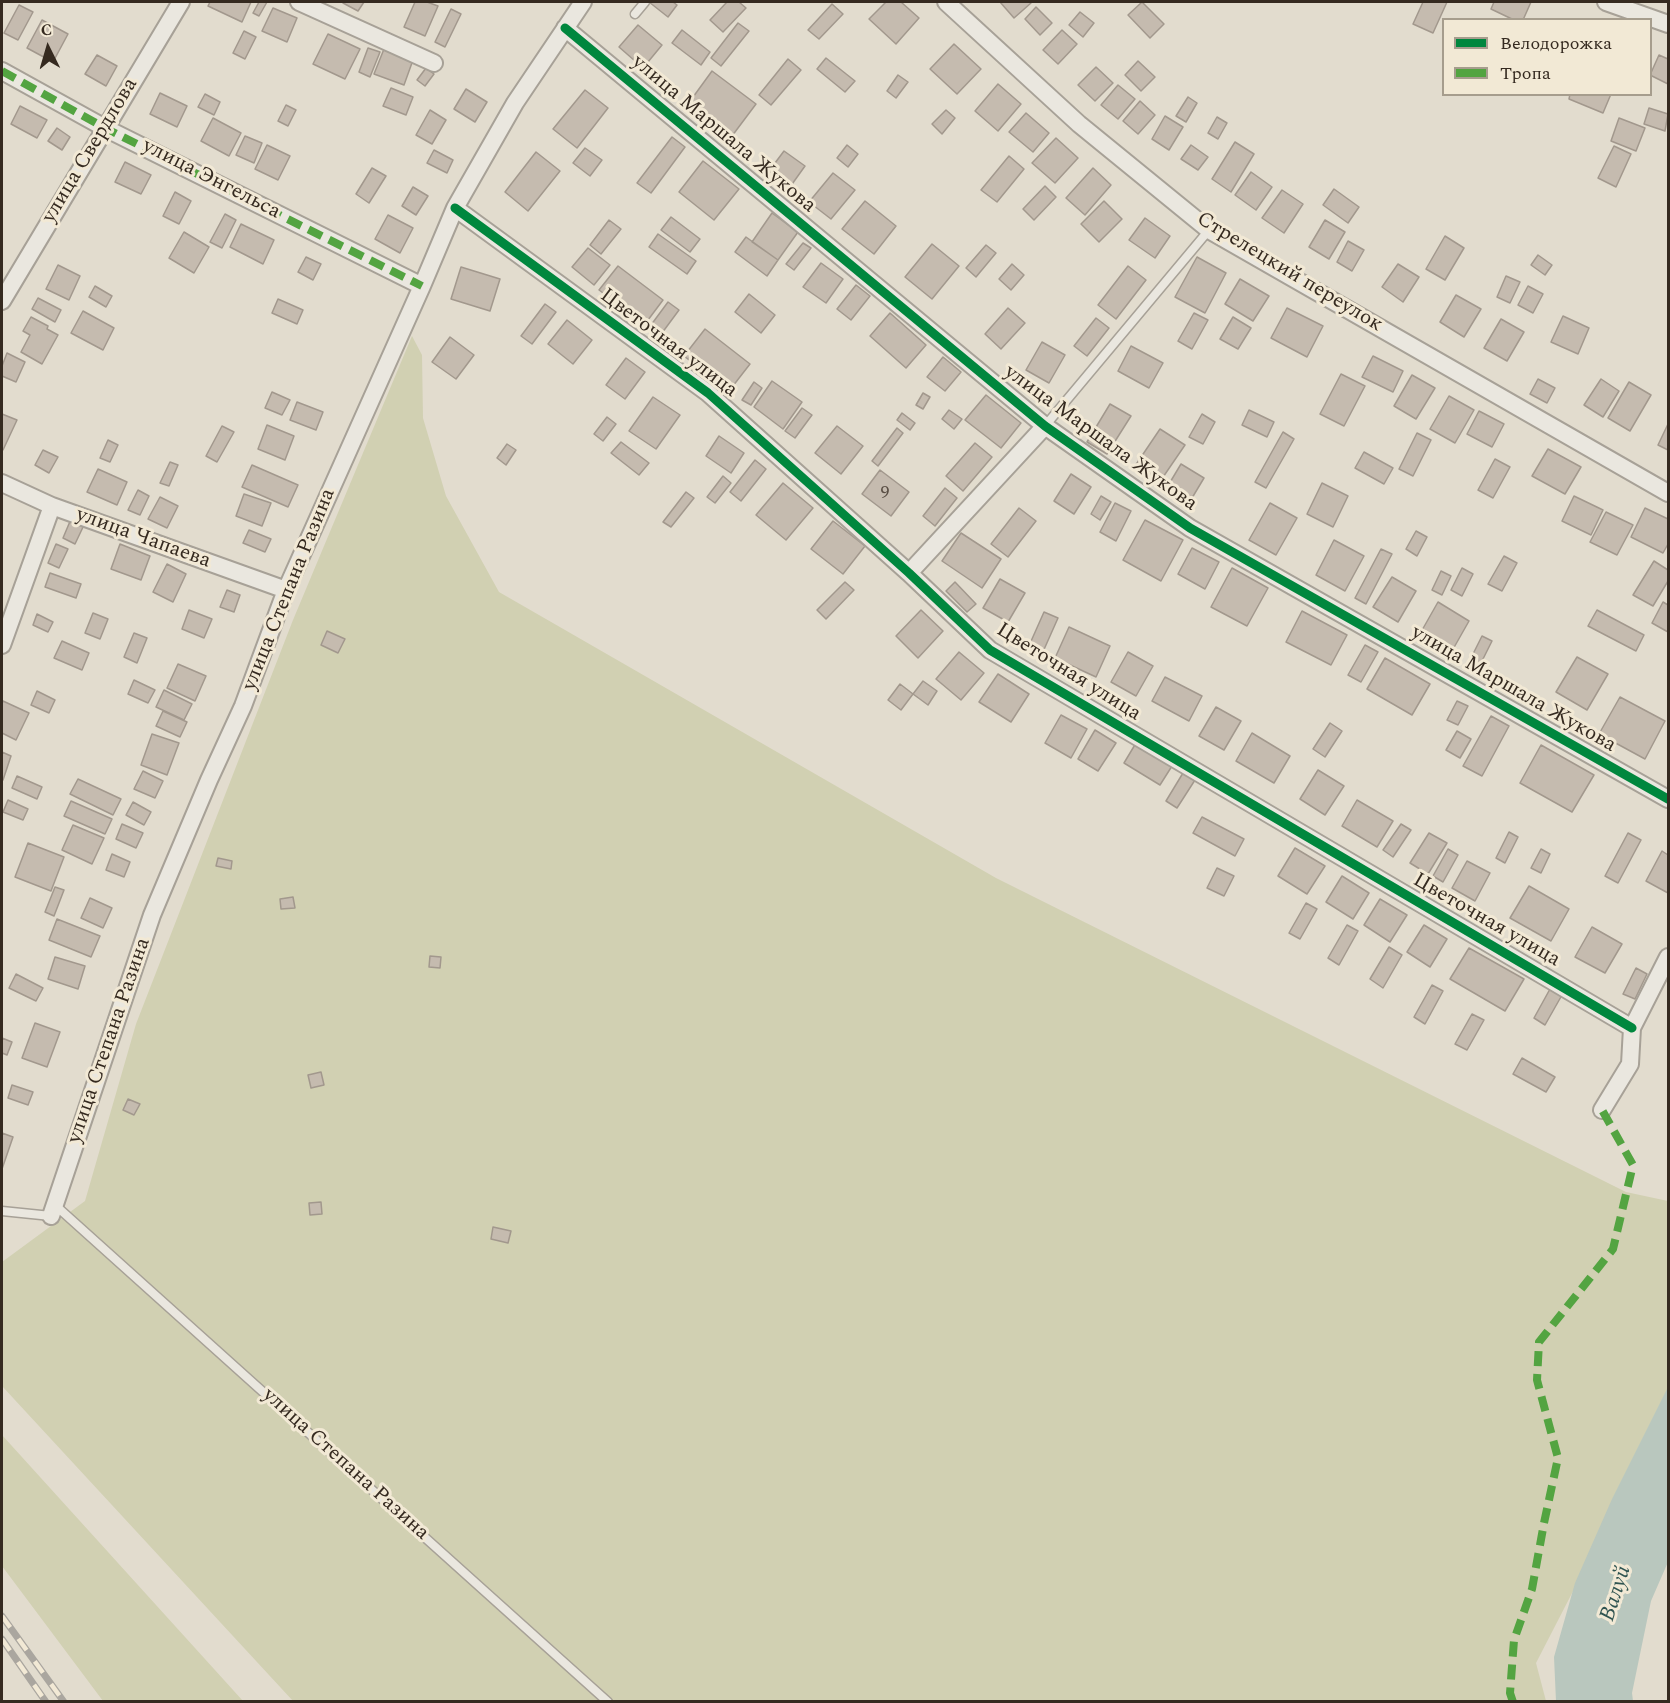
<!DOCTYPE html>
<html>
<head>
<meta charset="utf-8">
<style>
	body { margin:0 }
	#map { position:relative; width:1670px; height:1703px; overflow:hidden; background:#e2dcce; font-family:Spectral,serif }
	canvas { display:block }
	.frame { position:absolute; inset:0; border:3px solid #352a20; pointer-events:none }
	.legend { position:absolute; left:1442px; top:18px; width:210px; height:78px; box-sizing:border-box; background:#f2e9d5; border:2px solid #a69d8d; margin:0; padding:8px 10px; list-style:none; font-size:18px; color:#352a20 }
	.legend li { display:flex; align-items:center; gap:12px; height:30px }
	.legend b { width:30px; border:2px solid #a69d8d }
	.north { position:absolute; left:18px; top:18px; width:60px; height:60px; -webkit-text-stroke:4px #f2e9d5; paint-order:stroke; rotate:355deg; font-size:16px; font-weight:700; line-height:24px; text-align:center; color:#352a20 }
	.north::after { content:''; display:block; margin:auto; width:21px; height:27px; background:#352a20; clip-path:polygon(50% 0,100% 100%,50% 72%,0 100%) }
</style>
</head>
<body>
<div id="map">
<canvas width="1670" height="1703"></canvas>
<div class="frame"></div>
<ul class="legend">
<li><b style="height:8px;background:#00873e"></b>Велодорожка</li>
<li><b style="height:8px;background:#53a441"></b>Тропа</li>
</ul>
<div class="north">С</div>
</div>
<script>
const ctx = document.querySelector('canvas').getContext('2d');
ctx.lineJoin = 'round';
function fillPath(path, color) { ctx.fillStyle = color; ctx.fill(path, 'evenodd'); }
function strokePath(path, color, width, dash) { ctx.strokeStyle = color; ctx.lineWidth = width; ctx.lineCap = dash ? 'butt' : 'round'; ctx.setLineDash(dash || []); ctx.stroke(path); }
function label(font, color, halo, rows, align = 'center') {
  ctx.font = font + ' Spectral,serif'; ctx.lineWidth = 6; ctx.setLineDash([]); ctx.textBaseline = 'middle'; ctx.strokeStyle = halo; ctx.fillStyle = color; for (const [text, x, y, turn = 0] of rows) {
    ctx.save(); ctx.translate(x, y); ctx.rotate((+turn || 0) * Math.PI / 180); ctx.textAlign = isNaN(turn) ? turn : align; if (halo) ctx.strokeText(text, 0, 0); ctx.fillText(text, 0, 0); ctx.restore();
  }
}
const green = new Path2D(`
	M412,336L422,355L423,418L446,496L499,592L996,878L1626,1192L1668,1201V1407L1536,1663L1546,1701H293L2,1386V1262L85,1201L136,1024L293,620Z
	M2,1435L243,1701H103L2,1566Z`);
const water = new Path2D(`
	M1668,1387V1562L1651,1601L1632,1693L1633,1701H1556L1554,1657L1575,1583L1612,1499Z`);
const building = new Path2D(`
	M210,2H251L242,22L208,6Z
	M259,2H267L259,16L253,13Z
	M344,2H364L358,11L343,3Z
	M415,2H427L438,6L425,36L404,27Z
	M649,2H673L677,5L668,17Z
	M727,2H739L746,8L723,32L710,20Z
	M886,2H901L919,18L896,44L869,19Z
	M1000,2H1030L1031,3L1014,18Z
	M1142,2L1164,24L1150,38L1128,15Z
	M1423,2H1447L1433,33L1413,24Z
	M1494,2H1531L1523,20H1514L1491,9Z
	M832,4L843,14L819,39L808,30Z
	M19,5L33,12L18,40L4,33Z
	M1036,7L1052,23L1040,35L1025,19Z
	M273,8L297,18L287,42L262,31Z
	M451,9L461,14L445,47L435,42Z
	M1080,12L1094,23L1083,37L1069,25Z
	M42,20L68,34L53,62L27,48Z
	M738,23L749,31L721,66L711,58Z
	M638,25L662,45L643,68L619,47Z
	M682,30L710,52L701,65L672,43Z
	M1062,30L1077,44L1058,64L1043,50Z
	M244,31L256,37L245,59L233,53Z
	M328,34L360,49L345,79L313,64Z
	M954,44L981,69L957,94L930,69Z
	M368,48L380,52L370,77L359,72Z
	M384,49L413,60L404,85L374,74Z
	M97,55L117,66L106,86L85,74Z
	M1659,55L1668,59V84L1650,75Z
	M826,58L855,81L845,92L817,69Z
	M788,59L801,70L771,105L759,95Z
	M1138,61L1155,77L1141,91L1125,75Z
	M1096,67L1113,83L1095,101L1078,85Z
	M426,68L434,74L425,86L417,80Z
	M712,71L756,104L732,136L688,104Z
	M898,75L908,82L896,98L887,91Z
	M998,84L1021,104L998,131L975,111Z
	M1118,85L1135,99L1118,119L1101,105Z
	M391,88L413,97L406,115L383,106Z
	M466,89L487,102L475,122L454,109Z
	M585,90L608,108L577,148L553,129Z
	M160,93L187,106L177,127L150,114Z
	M205,94L220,102L214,115L198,107Z
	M1570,94H1611L1603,113L1569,99Z
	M1188,97L1197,103L1186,122L1176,116Z
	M1140,101L1155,115L1138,134L1123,121Z
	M286,105L296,110L288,126L278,121Z
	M20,106L47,120L37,138L11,124Z
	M1649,108L1668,114L1665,131L1644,124Z
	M430,110L446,120L432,144L416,135Z
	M946,110L955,118L942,134L932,124Z
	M1026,113L1049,133L1033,152L1009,132Z
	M1165,116L1183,127L1169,150L1152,139Z
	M1217,117L1227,123L1218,139L1208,133Z
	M213,118L241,133L229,156L201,141Z
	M1619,118L1645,128L1636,151L1611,141Z
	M57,128L70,137L62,150L48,141Z
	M245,136L262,143L254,163L236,155Z
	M672,137L685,147L651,193L637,183Z
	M1056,138L1078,158L1055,183L1032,163Z
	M1235,142L1254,154L1231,192L1212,179Z
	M267,145L290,156L278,180L255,169Z
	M847,145L858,154L848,167L837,158Z
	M1191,145L1208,157L1198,170L1181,159Z
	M1614,146L1631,154L1616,187L1598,178Z
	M585,148L602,160L590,176L573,163Z
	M434,150L453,160L447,173L427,163Z
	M784,151L805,166L790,187L769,171Z
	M536,152L560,171L528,211L505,192Z
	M1009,156L1024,169L997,202L981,190Z
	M703,161L739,189L714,220L679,192Z
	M125,162L151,175L141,194L115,182Z
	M372,168L386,176L369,203L356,194Z
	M1093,168L1111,185L1085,215L1066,198Z
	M1251,172L1272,187L1256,210L1235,195Z
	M833,173L855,190L831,219L809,202Z
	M1045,186L1056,197L1034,220L1023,209Z
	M413,187L428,196L416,215L402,206Z
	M1334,189L1359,207L1348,223L1323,205Z
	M1282,190L1303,204L1284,233L1262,218Z
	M175,192L191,201L179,224L163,216Z
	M865,201L896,226L874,254L842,229Z
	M1104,201L1122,219L1099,242L1081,224Z
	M772,213L798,232L778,260L752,242Z
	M225,214L236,220L222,248L210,242Z
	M388,215L413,228L400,253L375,239Z
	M671,217L700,239L690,252L661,230Z
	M1145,218L1170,236L1155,258L1129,240Z
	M609,220L621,229L601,254L590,245Z
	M1325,220L1345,232L1329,259L1309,247Z
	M241,224L274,240L263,264L230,247Z
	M184,232L209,247L194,273L169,258Z
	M658,234L696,261L687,274L649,247Z
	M1445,236L1464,248L1445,280L1426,269Z
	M746,237L778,260L767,276L735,252Z
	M1348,241L1364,250L1352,271L1337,262Z
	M803,243L811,248L794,270L786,264Z
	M932,244L959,266L932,299L905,277Z
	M986,245L996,253L976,277L966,268Z
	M588,248L610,265L594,285L572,267Z
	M1538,255L1552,265L1545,275L1531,265Z
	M306,257L321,264L313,280L298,272Z
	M1197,257L1226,273L1205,313L1175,297Z
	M821,263L843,279L826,303L803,287Z
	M1012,264L1024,275L1011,290L999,279Z
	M1398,264L1419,277L1403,302L1382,287Z
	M58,265L80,276L69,300L46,289Z
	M618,266L663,300L645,324L599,290Z
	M1128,266L1146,280L1116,319L1098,305Z
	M461,267L500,279L490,311L451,299Z
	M1506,276L1520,282L1510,303L1497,297Z
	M1240,279L1269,296L1253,321L1225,304Z
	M856,285L870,296L851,320L837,309Z
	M95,286L112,296L106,307L89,297Z
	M1528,286L1543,294L1533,313L1518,305Z
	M749,294L775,315L761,333L735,312Z
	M1456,295L1481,309L1464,337L1440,322Z
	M38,298L61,310L55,322L32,309Z
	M278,299L303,310L297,324L272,313Z
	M668,302L679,310L662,333L651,325Z
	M545,304L556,312L532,344L521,336Z
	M1008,308L1025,323L1001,349L985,334Z
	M1287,308L1323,326L1307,357L1271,338Z
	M83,311L114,328L103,350L71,333Z
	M890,313L926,345L906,368L870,336Z
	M1194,313L1208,320L1192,349L1178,341Z
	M1563,316L1589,328L1578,354L1551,342Z
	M31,317L48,326L47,329L58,335L42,364L21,352L30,335L23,331Z
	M1233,317L1251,328L1238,349L1220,339Z
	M1096,318L1109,328L1087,356L1074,346Z
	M1501,319L1524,332L1507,361L1484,348Z
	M567,320L592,340L573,364L548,344Z
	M705,329L750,364L729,391L684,356Z
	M450,337L474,355L456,379L432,362Z
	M1042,342L1065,355L1049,383L1026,370Z
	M1131,346L1163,363L1149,388L1118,371Z
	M7,353L25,362L16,382L2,376V366Z
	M1373,356L1403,371L1393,392L1362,377Z
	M943,357L961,372L945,391L927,377Z
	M626,358L645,372L625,399L606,385Z
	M1341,374L1365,386L1344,426L1320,414Z
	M1412,375L1435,388L1416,419L1394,406Z
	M1538,379L1555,388L1547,403L1530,394Z
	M1601,379L1619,391L1603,417L1584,405Z
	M772,381L802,402L783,429L754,407Z
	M754,382L762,388L751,405L742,400Z
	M1629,382L1651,395L1630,431L1608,418Z
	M272,392L290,400L282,415L265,408Z
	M923,393L930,397L923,409L916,405Z
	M986,395L1021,423L1001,448L965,420Z
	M1449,396L1474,410L1455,443L1430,429Z
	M653,397L680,415L656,449L629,431Z
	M297,402L323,412L316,430L290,420Z
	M1110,404L1131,416L1107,454L1087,442Z
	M802,408L812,415L795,438L785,431Z
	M949,410L962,419L954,429L942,419Z
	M1249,410L1274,422L1267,437L1242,425Z
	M1479,411L1504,424L1492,447L1467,434Z
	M902,413L915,423L910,430L897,420Z
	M2,414L17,420L3,450L2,449Z
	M1202,414L1215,422L1203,444L1189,437Z
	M607,417L616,424L603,441L594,434Z
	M1668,424V450L1658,445Z
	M267,425L294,436L285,460L258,449Z
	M222,426L234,432L217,462L206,456Z
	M837,426L863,446L841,474L815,453Z
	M897,428L903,433L878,466L872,461Z
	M1160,429L1185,445L1159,483L1135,466Z
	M1283,432L1294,439L1266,488L1255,482Z
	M1417,433L1431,440L1413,476L1399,469Z
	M719,436L744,453L731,473L706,456Z
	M108,440L118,445L110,462L100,458Z
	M621,442L649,463L639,475L611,453Z
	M975,443L992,457L963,491L946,476Z
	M507,444L516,450L506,465L497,458Z
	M1548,449L1581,467L1565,494L1532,476Z
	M43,450L58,457L49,473L35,465Z
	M1364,452L1393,468L1384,484L1355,468Z
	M1495,459L1510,467L1493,498L1478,490Z
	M755,460L766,469L741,501L730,492Z
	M170,462L178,465L169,486L160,483Z
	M1181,464L1204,478L1189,503L1166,489Z
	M252,465L298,485L288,507L242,487Z
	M98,469L127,482L117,505L87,492Z
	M880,470L909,492L891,516L862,494Z
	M1071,474L1091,487L1074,514L1054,501Z
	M723,476L731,483L715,503L707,497Z
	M783,483L813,508L786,540L756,515Z
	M1322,483L1348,496L1333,527L1307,514Z
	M945,488L957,498L935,526L923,516Z
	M138,490L149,496L140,515L128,510Z
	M686,492L694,498L671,527L663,522Z
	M244,494L271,503L262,526L236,516Z
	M1101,496L1111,502L1100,520L1091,514Z
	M1574,496L1603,510L1591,535L1562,521Z
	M160,497L178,506L167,528L148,519Z
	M1115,503L1131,511L1116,541L1100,532Z
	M1270,503L1297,518L1276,555L1249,540Z
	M1019,508L1036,521L1008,557L991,544Z
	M1645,508L1668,519V544L1663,553L1631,537Z
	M1606,512L1633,525L1617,555L1590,542Z
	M71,519L84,525L75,544L63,538Z
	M1145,520L1183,540L1161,581L1123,560Z
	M833,521L865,546L843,574L811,549Z
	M249,530L271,539L265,552L243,543Z
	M1416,531L1427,537L1417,556L1406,549Z
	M961,533L1001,559L982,588L942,561Z
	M1334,540L1364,556L1345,591L1316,575Z
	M56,544L68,549L59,568L48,563Z
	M120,544L150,556L141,580L111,569Z
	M1192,548L1219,562L1205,589L1178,574Z
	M1381,549L1392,554L1366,604L1355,598Z
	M1504,556L1517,563L1502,591L1488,584Z
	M1654,561L1668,570V581L1653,606L1633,595Z
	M167,564L186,574L173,602L153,592Z
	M1232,568L1268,588L1247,626L1211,607Z
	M1462,568L1473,574L1462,596L1451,590Z
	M1441,571L1451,576L1442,595L1432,590Z
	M50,573L81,584L76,598L45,587Z
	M1392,577L1416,591L1398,622L1373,607Z
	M1000,579L1025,593L1008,622L983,608Z
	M845,582L854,590L826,619L817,610Z
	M955,582L976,604L967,612L946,591Z
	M227,590L240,595L234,612L220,607Z
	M1438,602L1469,621L1452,651L1421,632Z
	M1663,602L1668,605V632L1652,623Z
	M189,610L212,619L204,638L182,629Z
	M921,610L943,631L918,658L896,636Z
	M1597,610L1644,635L1636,651L1588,626Z
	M1302,611L1347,635L1331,665L1286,642Z
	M1044,612L1058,618L1042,654L1028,648Z
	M93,613L108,619L100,639L85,633Z
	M37,614L53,622L48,632L33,625Z
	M1069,627L1110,646L1096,677L1055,658Z
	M327,631L345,639L338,653L321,645Z
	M134,633L147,638L137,663L124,657Z
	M1482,636L1492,641L1479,667L1469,662Z
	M62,641L89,653L82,670L54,658Z
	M1365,645L1378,652L1361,682L1348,675Z
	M959,652L984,673L961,700L936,679Z
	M1128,652L1153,666L1136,696L1111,682Z
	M1577,657L1608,674L1587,710L1556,692Z
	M1385,658L1430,684L1412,715L1367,689Z
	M178,664L206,676L195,701L167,688Z
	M998,674L1029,694L1011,722L979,702Z
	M1165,677L1202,696L1189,721L1152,701Z
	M134,680L155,690L148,703L128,694Z
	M923,681L937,691L928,705L913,694Z
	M900,684L913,694L901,710L888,700Z
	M164,690L192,704L184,720L156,707Z
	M37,691L55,700L49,713L31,705Z
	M1620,697L1665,721L1645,759L1599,734Z
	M3,701L29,713L16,740L2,733V704Z
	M1457,701L1468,706L1458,725L1447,720Z
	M1216,707L1241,721L1224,750L1199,736Z
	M163,711L187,722L180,737L156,726Z
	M1061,715L1087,729L1071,758L1045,743Z
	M1491,716L1509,726L1482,776L1463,766Z
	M1330,723L1342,731L1325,757L1313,749Z
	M1095,730L1116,743L1098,771L1078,759Z
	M1457,731L1471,739L1460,758L1446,750Z
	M1252,733L1290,756L1274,783L1236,761Z
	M152,734L179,743L167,775L141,765Z
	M1136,743L1172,766L1160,785L1124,763Z
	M1541,745L1594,775L1572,812L1520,783Z
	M2,752L11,756L3,780H2Z
	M1318,770L1344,786L1325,815L1300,799Z
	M143,771L163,781L155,798L134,789Z
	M1183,773L1195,780L1177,808L1166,801Z
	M17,776L42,787L37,799L12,788Z
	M78,779L121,799L113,815L70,794Z
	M8,800L28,809L23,820L3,812Z
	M1357,800L1393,821L1377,847L1342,826Z
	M71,801L112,819L105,834L64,816Z
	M133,802L151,812L144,825L126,815Z
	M1202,817L1244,839L1235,856L1193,833Z
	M122,824L143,833L136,848L116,839Z
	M1401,824L1411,830L1393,857L1383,850Z
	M73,825L104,838L92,864L62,850Z
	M1509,832L1518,837L1505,863L1496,858Z
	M1429,833L1447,843L1428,874L1410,863Z
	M1628,833L1641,840L1618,883L1605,876Z
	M28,843L64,857L51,891L15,877Z
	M1295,848L1325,866L1307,894L1278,876Z
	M1448,849L1458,855L1443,882L1433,876Z
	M1541,849L1550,854L1541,873L1531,868Z
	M1662,851L1668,855V893L1646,881Z
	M112,854L130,862L124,877L106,870Z
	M218,858L232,861L231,869L216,866Z
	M1467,861L1490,873L1475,901L1452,888Z
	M1217,868L1234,876L1224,896L1207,888Z
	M1342,876L1369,893L1353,919L1326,902Z
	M1529,886L1569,909L1551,941L1510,918Z
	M55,887L64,890L54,916L45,912Z
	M293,897L295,908L281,909L280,899Z
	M90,898L112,908L103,928L81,918Z
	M1380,899L1407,915L1390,942L1364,925Z
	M1306,903L1317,909L1300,939L1289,933Z
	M57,919L100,936L91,957L49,940Z
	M1347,925L1358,931L1339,965L1328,958Z
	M1424,925L1447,939L1430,967L1407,952Z
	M1592,927L1622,944L1605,973L1575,957Z
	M1389,947L1402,955L1383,988L1370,979Z
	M1469,948L1524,979L1505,1011L1450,979Z
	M430,956L441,957L440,968L429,967Z
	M55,957L85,966L78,989L48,979Z
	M1636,968L1647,974L1635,999L1623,994Z
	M16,974L43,988L36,1001L9,988Z
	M1432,985L1443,991L1425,1024L1414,1017Z
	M1550,989L1562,995L1545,1025L1534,1018Z
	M1472,1014L1484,1020L1467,1050L1455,1044Z
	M35,1023L60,1032L47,1067L22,1058Z
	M2,1038L12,1042L7,1055L2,1053Z
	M1522,1058L1555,1077L1546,1092L1513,1074Z
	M321,1072L324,1085L311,1088L308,1075Z
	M12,1085L33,1092L28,1105L8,1098Z
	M128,1099L140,1104L134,1115L123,1110Z
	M2,1133L13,1137L2,1169Z
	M321,1202L322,1214L310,1215L309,1203Z
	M493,1227L511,1231L508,1243L491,1239Z`);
const lane = new Path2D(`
	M635,14L645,2
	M1045,426L1209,230
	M55,1205L608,1702
	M2,1211L51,1216`);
const street = new Path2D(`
	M299,2L434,63
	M946,2L1079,124L1209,230L1668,493
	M1606,2L1668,24
	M565,28L1045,426L1190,528L1668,799
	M2,71L105,128L422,286
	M455,208L708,393L909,573L990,650L1632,1028
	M2,301L181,2
	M2,483L52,506L286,590
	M909,573L1045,426
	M2,645L52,506
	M1602,1110L1630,1064L1632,1028L1668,957
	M51,1216L152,915L209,780L243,706L286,590L422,286L455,208L515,103L583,2`);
const rail = new Path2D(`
	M2,1616L64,1702
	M2,1639L46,1702`);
const quiet = new Path2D(`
	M2,71L105,128L422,286
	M1513,1702L1510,1693L1514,1640L1532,1589L1544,1523L1558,1458L1537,1380L1539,1342L1613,1249L1633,1165L1602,1110`);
const cycleway = new Path2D(`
	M565,28L1045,426L1190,528L1668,799
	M455,208L708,393L909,573L990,650L1632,1028`);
const numberNames = [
	["9",885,493]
];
const streetNames = [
	["улица Маршала Жукова",723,135,40],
	["улица Свердлова",91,151,-59],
	["улица Энгельса",211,180,27],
	["Стрелецкий переулок",1289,273,31],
	["Цветочная улица",668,344,37],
	["улица Маршала Жукова",1100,439,36],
	["улица Чапаева",143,539,20],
	["улица Степана Разина",290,590,-68],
	["Цветочная улица",1068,673,32],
	["улица Маршала Жукова",1513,690,30],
	["Цветочная улица",1486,921,30],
	["улица Степана Разина",110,1041,-71],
	["улица Степана Разина",345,1465,42]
];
const waterNames = [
	["Валуй",1617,1594,-72]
];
fillPath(green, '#d1d0b2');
fillPath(water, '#b9c7be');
fillPath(building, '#c5bbaf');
strokePath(building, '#a2988d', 1.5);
strokePath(lane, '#a7a197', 11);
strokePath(street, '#a7a197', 20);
strokePath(lane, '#eae7df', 8);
strokePath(street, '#eae7df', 16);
strokePath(rail, '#aaa69f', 7);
strokePath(rail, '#f2e9d5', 4.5, [14]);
strokePath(quiet, '#53a441', 8, [15, 8]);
strokePath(cycleway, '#00873e', 9);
label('18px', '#594e44', null, numberNames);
label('21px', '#352a20', '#f2e9d5', streetNames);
label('italic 22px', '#305451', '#f2e9d5', waterNames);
</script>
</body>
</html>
